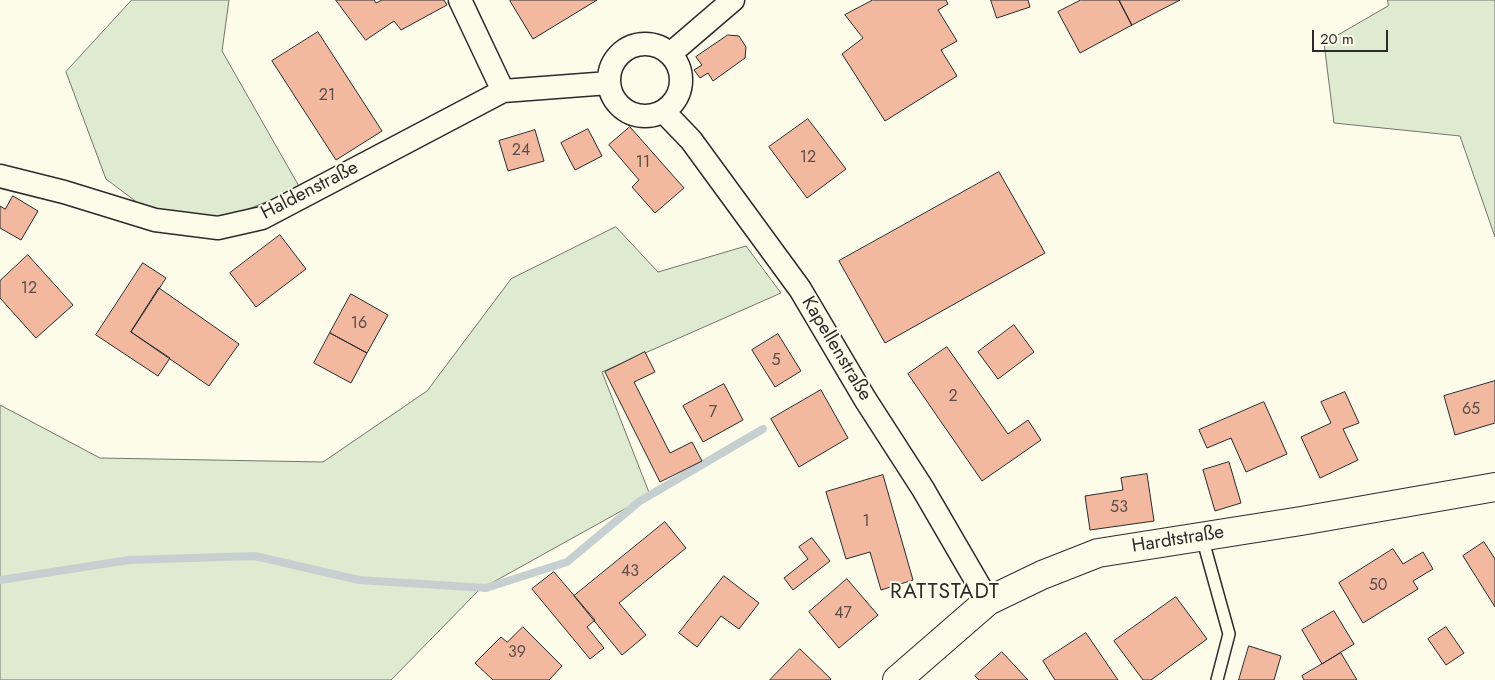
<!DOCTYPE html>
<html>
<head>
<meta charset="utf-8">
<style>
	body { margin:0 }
	#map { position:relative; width:1495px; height:680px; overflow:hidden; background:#fdfbea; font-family:Jost,sans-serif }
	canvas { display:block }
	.scale { position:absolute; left:1312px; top:30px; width:76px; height:22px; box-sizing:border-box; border:2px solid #2b2b2b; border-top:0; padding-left:6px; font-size:15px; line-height:18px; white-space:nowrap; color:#2b2b2b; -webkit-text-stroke:4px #fdfbea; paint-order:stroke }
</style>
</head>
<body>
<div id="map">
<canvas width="1495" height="680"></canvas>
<div class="scale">20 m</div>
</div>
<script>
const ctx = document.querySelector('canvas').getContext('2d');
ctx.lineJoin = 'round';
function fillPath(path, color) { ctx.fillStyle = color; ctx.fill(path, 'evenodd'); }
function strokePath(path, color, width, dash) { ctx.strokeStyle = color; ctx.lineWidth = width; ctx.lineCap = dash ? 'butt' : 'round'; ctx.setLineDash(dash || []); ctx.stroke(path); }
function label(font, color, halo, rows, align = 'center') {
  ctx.font = font + ' Jost,sans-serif'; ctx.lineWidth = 4; ctx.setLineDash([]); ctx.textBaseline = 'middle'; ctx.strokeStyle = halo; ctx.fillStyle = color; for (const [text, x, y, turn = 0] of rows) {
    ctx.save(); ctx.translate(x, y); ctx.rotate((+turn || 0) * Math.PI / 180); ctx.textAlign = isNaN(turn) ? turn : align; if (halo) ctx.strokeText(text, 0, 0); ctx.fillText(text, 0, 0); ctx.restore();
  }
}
const green = new Path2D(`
	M132,0H229L222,51L300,188L234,215L212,218L142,206L106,179L66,72Z
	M1388,0H1495V237L1460,136L1334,123L1324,43L1388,6Z
	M616,227L658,272L746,246L781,293L602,372L650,495L479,590L391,680H0V405L100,458L323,462L427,391L511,279Z`);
const stream = new Path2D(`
	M0,580L129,560L255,556L359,580L486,588L567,562L640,501L763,429`);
const building = new Path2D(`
	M336,0H374L376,3L382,0H444L447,5L401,30L394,21L366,40Z
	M512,0H597L533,39L510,1Z
	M873,0H946L948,4L938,10L957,41L941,50L957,76L885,121L842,54L863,38L845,15Z
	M991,0H1028L1030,7L997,18Z
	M1081,0H1119L1132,25L1080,53L1058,12Z
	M1119,0H1180L1132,25Z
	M318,32L382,131L336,160L272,61Z
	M728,35L739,36L746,47L745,58L713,81L708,73L700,78L694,70L702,65L696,57Z
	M808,119L846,169L807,198L769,147Z
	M630,127L684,188L655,213L632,187L639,180L609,145Z
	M588,129L602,156L575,170L561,143Z
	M535,130L544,161L508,171L499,141Z
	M999,172L1045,253L885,343L839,261Z
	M13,196L38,211L21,240L0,228V206L5,209Z
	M280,235L306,269L256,307L230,273Z
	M28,255L73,305L36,338L0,298V281Z
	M143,263L166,278L131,332L170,358L158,376L96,335Z
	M159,288L239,344L209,386L131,332Z
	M351,294L388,315L367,353L330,333Z
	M1014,325L1034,352L998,379L978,352Z
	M330,333L367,353L351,383L314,363Z
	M778,334L801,371L775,387L752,350Z
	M947,347L1008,434L1028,420L1041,440L982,481L908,374Z
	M645,352L655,372L634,382L670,453L692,442L702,461L660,482L605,372Z
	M1495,381V423L1455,435L1444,396Z
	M724,384L743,420L703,442L683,406Z
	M821,390L848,438L799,467L771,419Z
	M1345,392L1359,423L1343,429L1358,460L1320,478L1301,437L1331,423L1321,402Z
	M1264,402L1287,454L1246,472L1231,438L1207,448L1199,430Z
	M1229,462L1241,503L1215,511L1203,470Z
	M1147,474L1154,521L1090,530L1085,496L1123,490L1121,478Z
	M883,475L913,580L881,590L870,552L846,559L826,492Z
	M665,522L686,548L619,603L646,635L622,655L574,596Z
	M812,538L830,561L793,590L784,578L808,559L799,547Z
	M1484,542L1495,559V607L1463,556Z
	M1393,549L1403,564L1423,552L1433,569L1413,581L1418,589L1363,623L1339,583Z
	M554,572L595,620L587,627L604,648L590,659L532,589Z
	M724,576L759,603L739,629L721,616L697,647L679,633Z
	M847,579L878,615L839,648L809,612Z
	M1176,597L1207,639L1151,680H1143L1114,641Z
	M1334,611L1354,644L1322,664L1302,630Z
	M523,627L562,666L549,680H493L475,663L501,637L507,642Z
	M1446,627L1464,653L1446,665L1428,639Z
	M1086,633L1118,680H1055L1043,661Z
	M1249,646L1281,656L1274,680H1239Z
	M800,649L831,679L830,680H770Z
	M1002,652L1028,680H979L975,676Z
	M1341,653L1357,680H1304L1302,676Z`);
const lane = new Path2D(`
	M1202,537L1229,634L1217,680`);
const street = new Path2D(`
	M460,0L503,91
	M609 80a36 36 0 1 1 72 0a36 36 0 1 1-72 0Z
	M670,54L733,0
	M664,112L691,140L800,289L865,399L923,489L988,601
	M0,176L64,192L155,220L218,228L262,218L503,91L609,83`);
const secondary = new Path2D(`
	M897,680L988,601L1042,575L1098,553L1301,521L1495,487`);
const numberNames = [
	["21",327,96],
	["24",521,151],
	["12",808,158],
	["11",643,163],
	["12",29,289],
	["16",359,324],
	["5",776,361],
	["2",953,397],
	["65",1471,410],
	["7",713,413],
	["53",1119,508],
	["1",866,522],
	["43",630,572],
	["50",1378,586],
	["47",843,614],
	["39",517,653]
];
const streetNames = [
	["Haldenstraße",310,191,-27],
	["Kapellenstraße",836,349,59],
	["Hardtstraße",1178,540,-9]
];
const quarterNames = [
	["RATTSTADT",945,593]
];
fillPath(green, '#deebd1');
strokePath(green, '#74746e', 1);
strokePath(stream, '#c7d0d0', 8);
fillPath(building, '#f2b8a0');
strokePath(building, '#2b2b2b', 1);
strokePath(lane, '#2b2b2b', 14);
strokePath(street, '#2b2b2b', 25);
strokePath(secondary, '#2b2b2b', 30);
strokePath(lane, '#fdfbea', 11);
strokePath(street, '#fdfbea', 22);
strokePath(secondary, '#fdfbea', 28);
label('16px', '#5d4e48', null, numberNames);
label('19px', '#2b2b2b', '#fdfbea', streetNames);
ctx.letterSpacing = '1px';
label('21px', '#2b2b2b', '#fdfbea', quarterNames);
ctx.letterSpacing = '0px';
</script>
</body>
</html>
